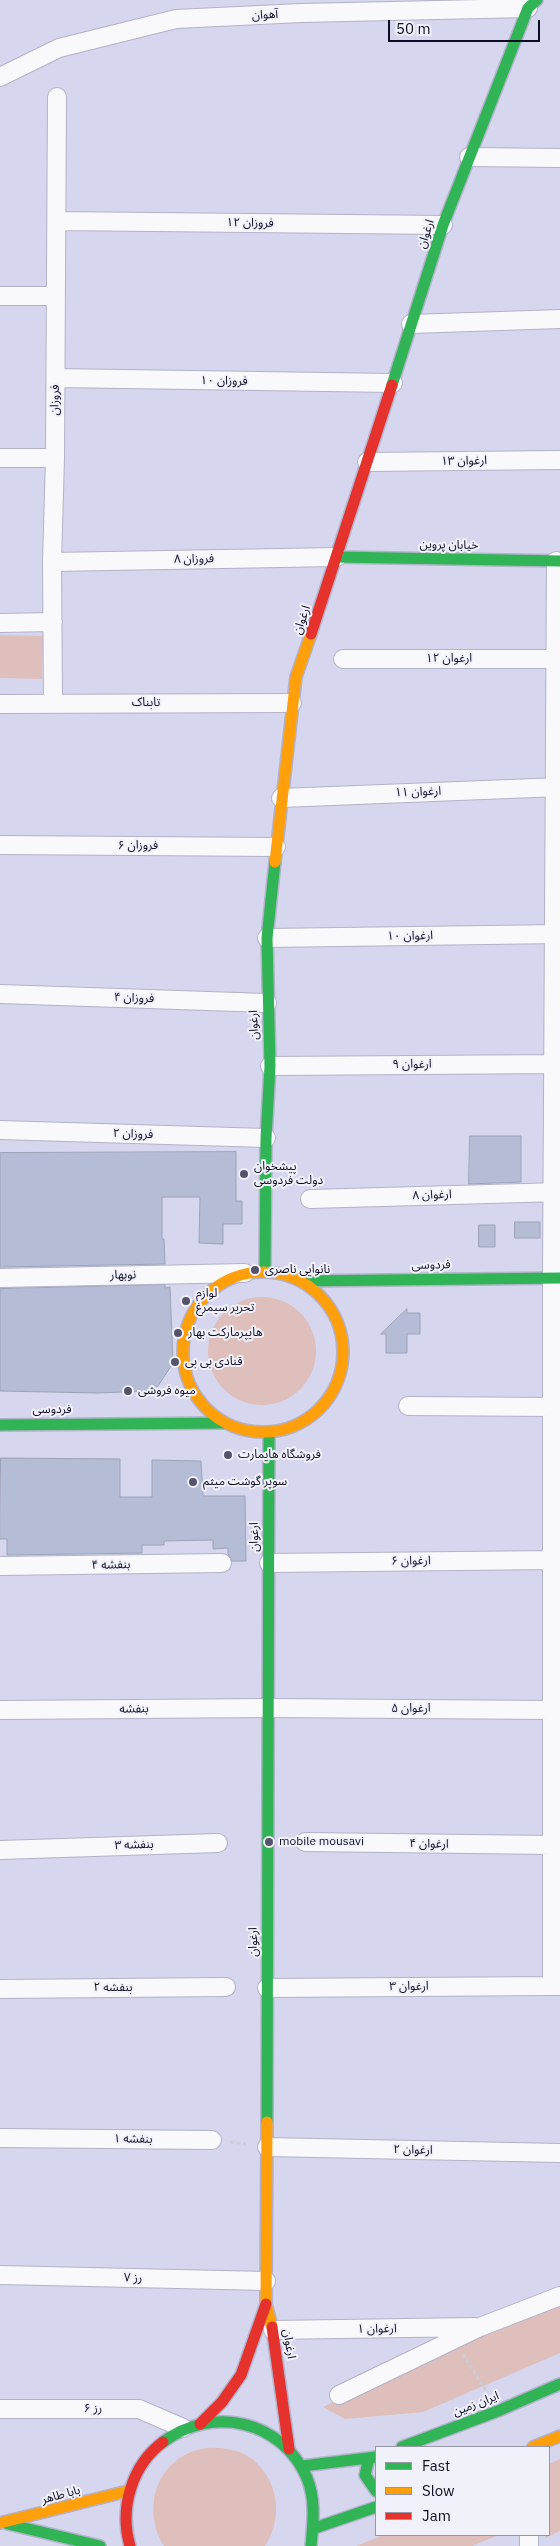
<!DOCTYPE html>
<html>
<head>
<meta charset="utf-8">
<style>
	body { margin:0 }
	#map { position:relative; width:560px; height:2546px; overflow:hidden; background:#d6d7ee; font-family:"IBM Plex Sans",sans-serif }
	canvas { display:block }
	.legend { position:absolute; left:375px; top:2446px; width:175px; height:90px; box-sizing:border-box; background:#f1f2f9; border:1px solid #9696a4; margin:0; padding:6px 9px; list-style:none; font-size:15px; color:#0e0c25 }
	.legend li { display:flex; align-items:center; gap:10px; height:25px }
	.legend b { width:25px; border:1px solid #9696a4 }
	.scale { position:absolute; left:388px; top:20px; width:152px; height:22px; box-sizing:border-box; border:2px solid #0e0c25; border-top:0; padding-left:6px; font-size:15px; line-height:18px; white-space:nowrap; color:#0e0c25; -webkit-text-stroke:4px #f1f2f9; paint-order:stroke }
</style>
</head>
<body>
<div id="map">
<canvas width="560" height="2546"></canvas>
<ul class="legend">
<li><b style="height:6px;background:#30b455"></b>Fast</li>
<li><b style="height:6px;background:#ff9f0a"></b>Slow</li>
<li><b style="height:6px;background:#e5322d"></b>Jam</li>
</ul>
<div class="scale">50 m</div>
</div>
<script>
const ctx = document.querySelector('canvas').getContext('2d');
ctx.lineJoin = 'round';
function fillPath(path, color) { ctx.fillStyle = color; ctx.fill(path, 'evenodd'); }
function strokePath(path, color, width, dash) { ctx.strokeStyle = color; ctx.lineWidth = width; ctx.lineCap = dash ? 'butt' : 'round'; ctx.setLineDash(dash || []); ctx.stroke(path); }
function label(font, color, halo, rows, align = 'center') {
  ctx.font = font + ' "IBM Plex Sans","Noto Sans Arabic",sans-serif'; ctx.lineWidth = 4; ctx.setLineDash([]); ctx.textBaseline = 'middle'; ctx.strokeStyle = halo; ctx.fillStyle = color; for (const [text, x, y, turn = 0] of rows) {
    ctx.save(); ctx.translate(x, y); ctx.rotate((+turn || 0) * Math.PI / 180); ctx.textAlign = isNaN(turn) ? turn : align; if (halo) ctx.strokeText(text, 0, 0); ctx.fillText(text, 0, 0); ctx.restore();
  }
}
const green = new Path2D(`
	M0,635L43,636L42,679L0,678Z
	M208 1351a54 54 0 1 1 108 0a54 54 0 1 1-108 0Z
	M560,2302V2353L423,2412L345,2419L323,2407Z
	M221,2448C227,2449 234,2450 240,2452C277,2469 286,2514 265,2546H164C141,2510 156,2458 202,2449C208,2447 215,2448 221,2448Z
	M560,2459V2531L545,2538V2535H549V2464Z
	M384,2535H499L472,2546H356Z`);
const building = new Path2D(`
	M470,1136H521V1182L469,1184Z
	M236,1152V1201H242V1224H223V1244L199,1243L200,1197H162V1239H164L165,1264L0,1267V1153Z
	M515,1222H540V1238H515Z
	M479,1225H495V1247H479Z
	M165,1285V1288L170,1287L173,1363L158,1386L149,1391L98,1393L0,1391V1289Z
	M407,1309V1313H420V1334H407V1353H386V1334H381Z
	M1,1458L120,1459V1497H152V1460L201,1461L203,1496H245L246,1561H232L228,1554V1548L213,1549V1540L164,1541V1545H142V1553L7,1555V1539H0Z`);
const path = new Path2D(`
	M230,2142L246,2144
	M463,2354L486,2391`);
const street = new Path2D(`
	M0,77L59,48L176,19L301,13L528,8
	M469,157L560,158
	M57,221L443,225
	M0,296H56
	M411,324L560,319
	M56,378L393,383
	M0,458H55
	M367,462L560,460
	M556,561L552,1277V1986H560
	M52,562L337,557
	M0,623L53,622
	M343,659H560
	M0,704L292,703
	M53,704L52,562L55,458L57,97
	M281,798L560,787
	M0,845L276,847
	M267,938L560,934
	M0,994L267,1003
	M270,1066L560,1064
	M0,1130L266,1138
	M310,1199L560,1192
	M0,1278L245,1273
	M408,1406L553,1407
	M269,1563L553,1560
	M0,1566L222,1563
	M0,1710L268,1708L553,1710
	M305,1842L553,1845
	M0,1850L218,1843
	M267,1988L552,1986
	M0,1989L226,1987
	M0,2138L212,2140
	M267,2147L560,2153
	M0,2275L266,2281
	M273,2330L475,2327
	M339,2395L480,2327L560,2296
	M0,2409H139L183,2428
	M529,2546V2535`);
const fast = new Path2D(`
	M392,385L443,225L528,8L537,0
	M337,557L560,561
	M265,1271L266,1138L270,1066L267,938L275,862
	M303,1281L560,1278
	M0,1425L224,1423
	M267,2122L269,1432
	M163,2442C212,2405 282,2420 307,2478C316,2500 313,2523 311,2546
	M402,2447L498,2411L560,2384
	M369,2458L365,2475L376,2491
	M302,2466L376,2457
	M8,2524L100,2546
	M315,2528L376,2507`);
const slow = new Path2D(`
	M275,862L296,677L311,634
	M183 1352a80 80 0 1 1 160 0a80 80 0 1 1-160 0Z
	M267,2122L266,2304L272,2327
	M533,2447L560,2436
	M0,2523L128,2491`);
const jam = new Path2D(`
	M311,634L392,385
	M272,2327L289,2449
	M200,2424L222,2402L241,2375L266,2304
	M130,2546C119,2508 132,2465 163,2442`);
const markers = [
	[244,1174,5,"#54536b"],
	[255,1270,5,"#54536b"],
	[186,1301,5,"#54536b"],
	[178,1333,5,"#54536b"],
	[175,1362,5,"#54536b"],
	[128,1391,5,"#54536b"],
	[228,1455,5,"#54536b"],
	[193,1482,5,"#54536b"],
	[269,1842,5,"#54536b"]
];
const streetNames = [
	["آهوان",265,15,-3],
	["فروزان ۱۲",250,223,1],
	["ارغوان",426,234,-72],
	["فروزان ۱۰",224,381,1],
	["فروزان",55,400,-89],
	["ارغوان ۱۳",464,461,-1],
	["خیابان پروین",449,545,1],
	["فروزان ۸",194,559,-1],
	["ارغوان",302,620,-71],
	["ارغوان ۱۲",449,659],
	["تابناک",146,703],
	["ارغوان ۱۱",418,792,-2],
	["فروزان ۶",138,846],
	["ارغوان ۱۰",410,936,-1],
	["فروزان ۴",134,998,2],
	["ارغوان",254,1025,-92],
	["ارغوان ۹",412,1065],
	["فروزان ۲",133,1134,2],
	["ارغوان ۸",432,1195,-2],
	["فردوسی",431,1265,-1],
	["نوبهار",123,1275,-1],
	["فردوسی",52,1410],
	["ارغوان",255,1537,-90],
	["ارغوان ۶",411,1561,-1],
	["بنفشه ۴",111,1565,-1],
	["بنفشه",134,1709,-1],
	["ارغوان ۵",411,1709],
	["ارغوان ۴",429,1844,1],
	["بنفشه ۳",134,1845,-2],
	["ارغوان",254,1942,-90],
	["ارغوان ۳",409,1987],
	["بنفشه ۲",113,1988],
	["بنفشه ۱",133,2139,1],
	["ارغوان ۲",413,2150,1],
	["رز ۷",133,2278,1],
	["ارغوان ۱",377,2329,-1],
	["ارغوان",289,2344,81],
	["ایران زمین",476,2404,-21],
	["رز ۶",93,2409],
	["بابا طاهر",61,2495,-15]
];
const poiNames = [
	["پیشخوان",254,1167],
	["دولت فردوسی",254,1181],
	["نانوایی ناصری",265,1270],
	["لوازم",196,1294],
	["تحریر سیمرغ",196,1308],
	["هایپرمارکت بهار",188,1333],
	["قنادی بی بی",185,1362],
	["میوه فروشی",138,1391],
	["فروشگاه هایمارت",238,1455],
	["سوپر گوشت میثم",203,1482],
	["mobile mousavi",279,1842]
];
fillPath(green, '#debfbb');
fillPath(building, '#b5bcd5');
strokePath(building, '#9ca2b8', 1);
strokePath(street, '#b2b2ca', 20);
strokePath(fast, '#b2b2ca', 14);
strokePath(slow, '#b2b2ca', 14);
strokePath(jam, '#b2b2ca', 14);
strokePath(path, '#cdcdd4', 3, [4, 2.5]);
strokePath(street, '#f9f9fc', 18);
strokePath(fast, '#30b455', 11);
strokePath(slow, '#ff9f0a', 11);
strokePath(jam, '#e5322d', 11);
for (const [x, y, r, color] of markers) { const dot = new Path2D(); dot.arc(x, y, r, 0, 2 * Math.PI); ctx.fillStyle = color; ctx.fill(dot); strokePath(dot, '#f1f2f9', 2); }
label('12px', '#0e0c25', '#f1f2f9', streetNames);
label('12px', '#0e0c25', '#f1f2f9', poiNames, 'left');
</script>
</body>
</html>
